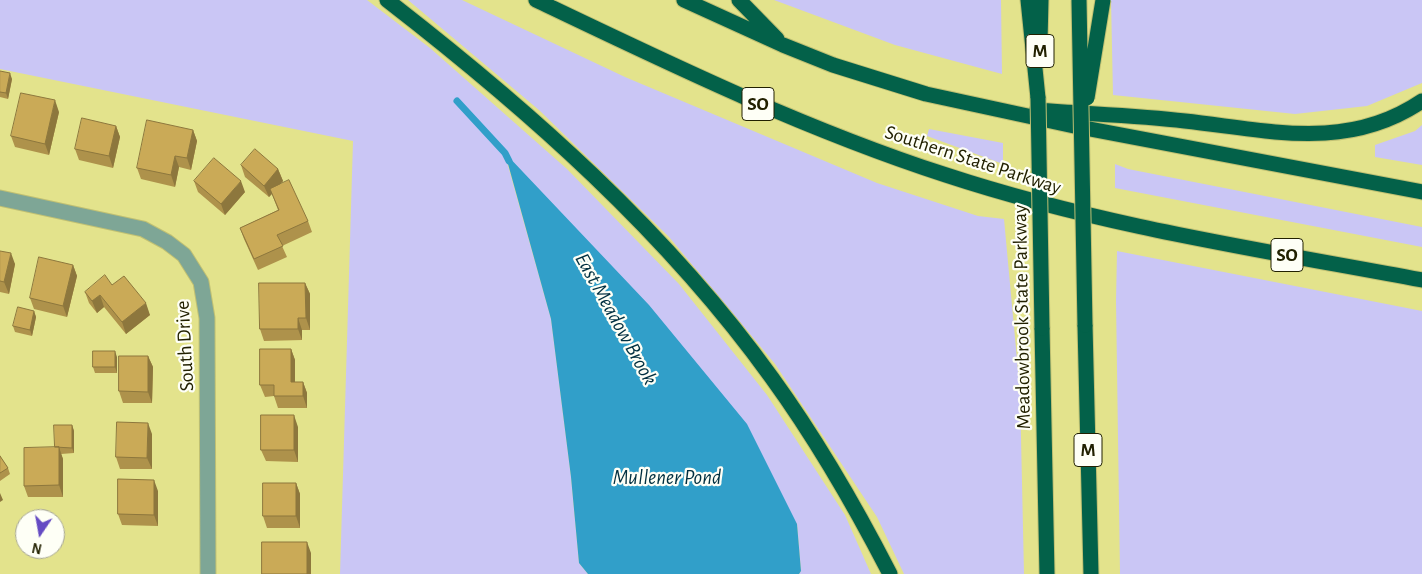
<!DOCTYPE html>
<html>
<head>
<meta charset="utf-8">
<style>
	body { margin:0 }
	#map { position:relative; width:1422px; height:574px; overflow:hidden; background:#e3e38c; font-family:"Alegreya Sans",sans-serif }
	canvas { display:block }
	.north { position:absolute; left:15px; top:509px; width:50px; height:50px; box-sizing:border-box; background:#fefff6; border:1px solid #a6a694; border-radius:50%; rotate:192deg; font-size:14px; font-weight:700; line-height:20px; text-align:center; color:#222100 }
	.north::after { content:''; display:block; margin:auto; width:18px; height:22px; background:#654bc3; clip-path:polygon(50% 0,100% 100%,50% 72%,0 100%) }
</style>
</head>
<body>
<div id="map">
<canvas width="1422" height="574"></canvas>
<div class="north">N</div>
</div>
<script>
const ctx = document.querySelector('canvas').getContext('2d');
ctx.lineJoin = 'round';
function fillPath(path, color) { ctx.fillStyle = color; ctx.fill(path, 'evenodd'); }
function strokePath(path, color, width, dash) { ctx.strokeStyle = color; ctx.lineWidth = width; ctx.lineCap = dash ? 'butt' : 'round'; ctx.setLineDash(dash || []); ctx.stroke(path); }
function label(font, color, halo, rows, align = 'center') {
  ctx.font = font + ' "Alegreya Sans",sans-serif'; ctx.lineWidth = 4.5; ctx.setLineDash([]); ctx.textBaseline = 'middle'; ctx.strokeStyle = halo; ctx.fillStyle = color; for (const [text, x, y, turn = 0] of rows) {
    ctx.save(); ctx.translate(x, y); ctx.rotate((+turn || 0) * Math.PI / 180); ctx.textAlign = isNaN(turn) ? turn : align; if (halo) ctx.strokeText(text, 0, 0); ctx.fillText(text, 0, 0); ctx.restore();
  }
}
const green = new Path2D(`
	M0,0H367L430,48L567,169L679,284L767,395L845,515L871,574H799L801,571L797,524L505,155L551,319L571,477L579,563L588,574H340L353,141L0,69Z
	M408,0H462L625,77L877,183L978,216L1004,219L1020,392L1024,574H904L877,517L775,364L669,237L539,110Z
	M774,0H1001L1002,74L895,45Z
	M1111,0H1422V83L1367,106L1295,114L1113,95Z
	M1422,125V165L1375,157V145L1415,131Z
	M929,129L1003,143V164L927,136Z
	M1115,164L1128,169L1422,227V247L1115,188Z
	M1117,251L1422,311V574H1120L1116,301Z`);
const water = new Path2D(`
	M505,153L649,305L747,424L797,524L801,571L799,574H588L579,563L571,477L551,319Z`);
const stream = new Path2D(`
	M457,101L505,153L509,161`);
const street = new Path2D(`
	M0,198L143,229L167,242L184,255L201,282L207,318L208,574`);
const highway = new Path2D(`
	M387,0C529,110 667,232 772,378C817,440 855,506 890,574
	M536,0C670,64 804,129 946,175C1101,226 1262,250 1422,280
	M684,0L783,45L833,65L926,94L1074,126L1422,192
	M739,0L777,39
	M1028,0L1038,98
	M1040,41L1041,0
	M1037,110C1086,114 1136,115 1185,121C1268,130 1347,152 1422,101
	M1085,325L1091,574
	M1042,328L1047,574`);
const highwayBridge = new Path2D(`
	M1079,0L1085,325
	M1038,98L1042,328
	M1087,98L1103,0`);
const wall = new Path2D(`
	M0,71L12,79L8,99L0,97Z
	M59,112L49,155L15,147L11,136Z
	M116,126L120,137L113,168L79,160L75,149Z
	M193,130L197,141L191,170L179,167L175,187L141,179L137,168Z
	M241,165L278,169L283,181L279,185L308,221L312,232L282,246L287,257L258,270L244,239L240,228L278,210L272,194L269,197L245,177Z
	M194,181L245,192L225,215L198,192Z
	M0,251L15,264L9,294L0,292Z
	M73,265L77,276L67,317L34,309L30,298Z
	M305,283L310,294V330H302V340L264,341L260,329Z
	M112,285L150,315L126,334L104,307L97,313L89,303L85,292Z
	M34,311L36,317L32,336L15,332L13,326Z
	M291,349L295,360V382H303L307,393V408H278L274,396L265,397L260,385Z
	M148,356L153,367L152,403H123L119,391Z
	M117,357V373H95L93,367Z
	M72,425L74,431V453L61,454L63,459V497H28L24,486Z
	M298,427V462L266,461L261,450Z
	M152,434V469H120L116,457Z
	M0,456L8,468L10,474L0,481Z
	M296,483L300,494V528H267L263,516Z
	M158,491V526L122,525L118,514Z`);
const shadedWall = new Path2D(`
	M10,73L12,79L8,99L6,93Z
	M55,100L59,112L49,155L45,144Z
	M116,126L120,137L113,168L109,156Z
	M193,130L197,141L191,170L187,158Z
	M175,156L179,167L175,187L171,175Z
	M278,169L283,181L269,197L264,186Z
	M241,181L245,192L225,215L221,204Z
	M11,253L15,264L9,294L4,282Z
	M73,265L77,276L67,317L63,306Z
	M305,283L310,294V330L306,318Z
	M100,295L104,307L97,313L92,301Z
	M146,303L150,315L126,334L122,322Z
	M34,311L36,317L32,336L30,330Z
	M298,318L302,330V340L298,329Z
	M291,349L295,360V393L291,382Z
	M115,351L117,357V373L115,367Z
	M148,356L153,367L152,403L148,392Z
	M303,382L307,393V408L303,396Z
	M294,415L298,427V462L294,450Z
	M148,423L152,434V469L147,458Z
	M72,425L74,431V453L72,448Z
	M59,447L63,459V497L59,485Z
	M154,480L158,491V526L154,515Z
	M296,483L300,494V528L296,516Z
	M0,493L3,500L0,502Z
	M307,542L311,553V574H307Z`);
const building = new Path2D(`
	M0,71L10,73L6,93L0,92Z
	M21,93L55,100L45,144L11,136Z
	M82,118L116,126L109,156L75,149Z
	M147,120L193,130L187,158L175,156L171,175L137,168Z
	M255,149L278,169L264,186L241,165Z
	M214,158L241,181L221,204L194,181Z
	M289,180L308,221L277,235L283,246L254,259L240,228L279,210L270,189Z
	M0,251L11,253L4,282L0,281Z
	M39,257L73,265L63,306L30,298Z
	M105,275L112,285L124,276L146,303L122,322L100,295L92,301L85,292Z
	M259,283H305L306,318H298V329H260Z
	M18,307L34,311L30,330L13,326Z
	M260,349H291V382H303V396H274V385H260Z
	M93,351H115V367H93Z
	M119,356H148V392L119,391Z
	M261,415H294V450H261Z
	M117,422L148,423L147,458L116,457Z
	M54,425H72V448L55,447Z
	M59,447V485L24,486V448Z
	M0,456L8,468L0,473Z
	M118,479L154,480V515L118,514Z
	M263,483H296V516H263Z
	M262,542H307V574H262Z`);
const shields = [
	[1040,51,28],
	[758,104,32],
	[1287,255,32],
	[1088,450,28]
];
const shieldNames = [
	["M",1040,51],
	["SO",758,104],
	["SO",1287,255],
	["M",1088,450]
];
const streetNames = [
	["Southern State Parkway",973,160,18],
	["Meadowbrook State Parkway",1022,317,-91],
	["South Drive",185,346,-93]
];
const waterNames = [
	["East Meadow Brook",616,319,61],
	["Mullener Pond",667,478]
];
fillPath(green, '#cac6f5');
fillPath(water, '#319fc9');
strokePath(stream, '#319fc9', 7);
strokePath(street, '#c0c073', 17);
strokePath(highway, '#c0c073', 17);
strokePath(street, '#7ea696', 15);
strokePath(highway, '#036149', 15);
strokePath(highwayBridge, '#c0c073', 17, []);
strokePath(highwayBridge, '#036149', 15);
fillPath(wall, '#ae924b');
fillPath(shadedWall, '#8d773d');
fillPath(building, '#caaa57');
strokePath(building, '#8d773d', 1);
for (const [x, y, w] of shields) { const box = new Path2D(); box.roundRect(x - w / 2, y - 16.5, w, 33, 4); ctx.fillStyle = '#fefff6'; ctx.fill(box); strokePath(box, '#222100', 1); }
label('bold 19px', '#222100', null, shieldNames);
label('20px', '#222100', '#fefff6', streetNames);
label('italic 21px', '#002f40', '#fefff6', waterNames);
</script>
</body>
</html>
